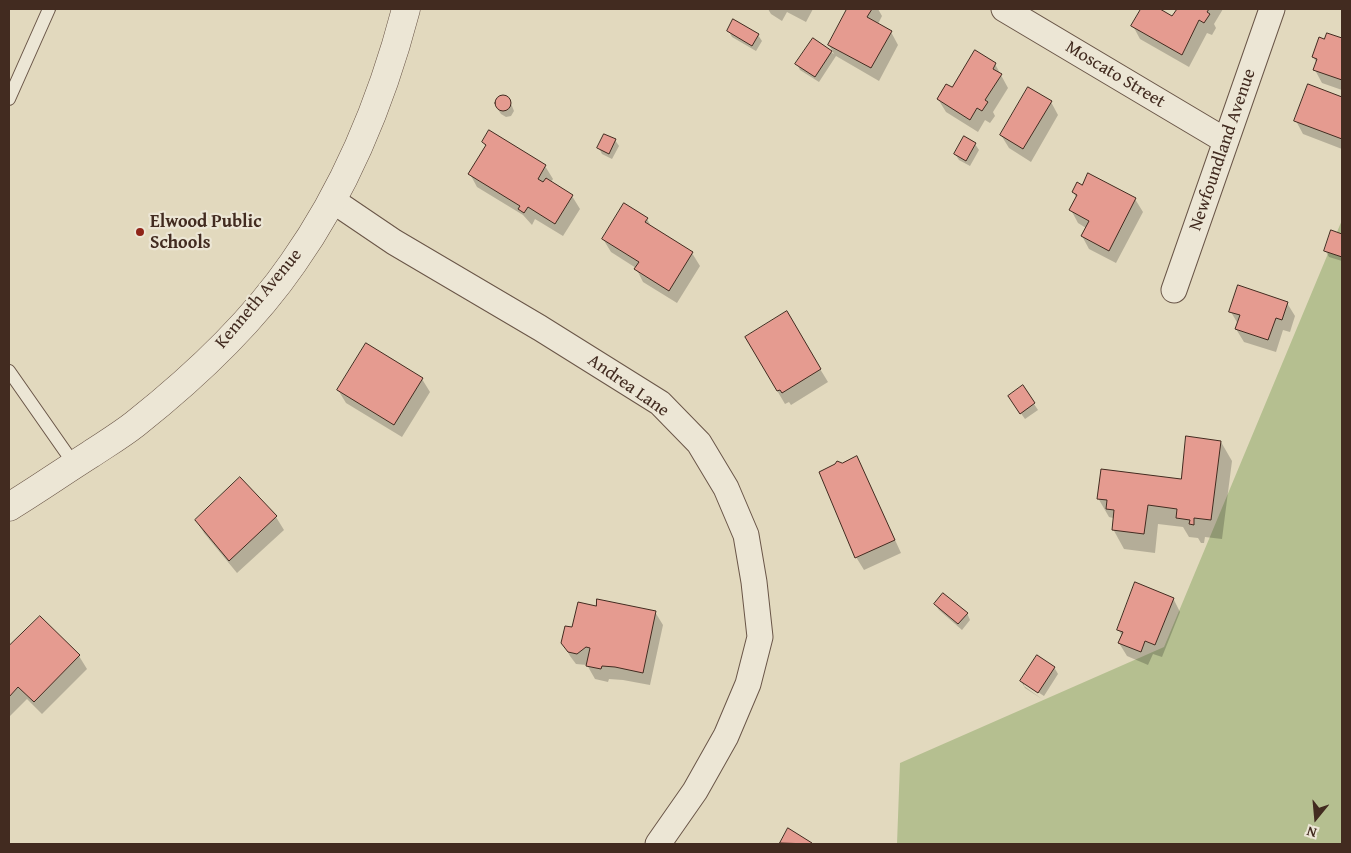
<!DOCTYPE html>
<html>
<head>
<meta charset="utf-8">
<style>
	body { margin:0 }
	#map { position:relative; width:1351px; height:853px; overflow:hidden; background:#e2d9be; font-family:"Gentium Book Plus",serif }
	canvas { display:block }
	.frame { position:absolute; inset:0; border:10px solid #422b20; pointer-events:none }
	.north { position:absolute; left:1291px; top:793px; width:50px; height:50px; -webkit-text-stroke:4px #ece6d5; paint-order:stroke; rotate:197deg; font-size:14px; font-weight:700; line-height:20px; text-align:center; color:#422b20 }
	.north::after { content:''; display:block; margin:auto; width:18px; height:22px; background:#422b20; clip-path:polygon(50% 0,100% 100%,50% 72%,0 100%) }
</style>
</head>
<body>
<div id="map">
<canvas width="1351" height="853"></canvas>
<div class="frame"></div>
<div class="north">N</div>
</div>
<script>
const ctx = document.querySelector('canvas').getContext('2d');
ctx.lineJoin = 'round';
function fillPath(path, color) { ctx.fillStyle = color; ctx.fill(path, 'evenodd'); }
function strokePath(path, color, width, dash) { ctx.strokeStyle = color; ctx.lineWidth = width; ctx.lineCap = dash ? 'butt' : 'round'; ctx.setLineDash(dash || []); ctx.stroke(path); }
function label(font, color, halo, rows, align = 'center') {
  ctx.font = font + ' "Gentium Book Plus",serif'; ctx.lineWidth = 4.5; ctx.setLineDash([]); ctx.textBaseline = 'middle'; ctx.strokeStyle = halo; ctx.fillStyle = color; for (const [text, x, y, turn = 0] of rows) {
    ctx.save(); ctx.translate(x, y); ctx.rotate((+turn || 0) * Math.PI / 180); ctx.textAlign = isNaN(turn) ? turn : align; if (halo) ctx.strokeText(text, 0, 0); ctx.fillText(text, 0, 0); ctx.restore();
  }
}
const green = new Path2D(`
	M1342,220V844H897L900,763L1164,647Z`);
const shadow = new Path2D(`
	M768,9H813L806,22L787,12L782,21L771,14Z
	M849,9H878L882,16L878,24L891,32L898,45L879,81L836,56L819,82L800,70L797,64L813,40L834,54L829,45Z
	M1142,9H1157L1173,18L1178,9H1223L1214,24L1216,28L1212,35L1207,33L1189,67L1140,39L1133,26Z
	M728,30L758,35L762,41L756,51L732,37Z
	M1327,34L1342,40V90L1322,83L1315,70L1317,63L1313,57Z
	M995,64L1008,88L993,112L995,116L990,123L985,120L978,132L946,112L938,99Z
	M1309,86L1342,99V149L1303,134L1296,121Z
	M501,97L508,99L512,106L514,111L511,116L506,117L501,114L497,108V100Z
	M1051,102L1058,115L1031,162L1009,148L1001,135Z
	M605,135L615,140L619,146L612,159L602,154L599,148Z
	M483,142L545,166L553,179L551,182L572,196L580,209L563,236L535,219L532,225L523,215L477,187L470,174L486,147Z
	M975,144L979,150L970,166L959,160L955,154Z
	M1083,187L1135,199L1143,212L1116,263L1089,249L1082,236L1086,228L1078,223L1071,210L1077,199L1073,192Z
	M647,219L652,228L692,253L700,266L677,303L643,282L636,268L611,252L603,239Z
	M1332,231L1342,235V261L1329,257L1325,250Z
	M1287,303L1295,316L1290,332L1283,330L1276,352L1244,342L1236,329L1238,324L1231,312Z
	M786,313L828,382L791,405L789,402L785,404L746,338Z
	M366,345L422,379L430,392L402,437L346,403L338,390Z
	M1022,386L1038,410L1025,419L1013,402Z
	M1221,442L1232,461L1222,539L1205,537L1204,543H1201L1198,538L1189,537L1183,527L1158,524L1155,553L1124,549L1113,529V518L1109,517L1098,498L1182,481Z
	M857,457L901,553L864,570L856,557L842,464Z
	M240,479L276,517L284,530L237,573L204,533L196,520Z
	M1173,598L1180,612L1162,657L1153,654L1148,665L1127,656L1119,643L1122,636L1118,629Z
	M935,604L967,613L970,620L962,630L939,610Z
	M597,607L655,612L663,625L650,685L623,680L609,679L608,682L595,679L587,665L576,664L570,656L563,643L573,629Z
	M40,618L79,656L87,669L42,714L27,699L10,716L9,648Z
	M1054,667L1058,674L1044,696L1024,683V686L1042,699L1025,688L1021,681Z
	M789,830L811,844H812H782Z`);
const building = new Path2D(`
	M847,9H872L867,17L892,31L871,68L828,45Z
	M1141,9H1160L1172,16L1177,9H1209L1207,12L1210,14L1204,23L1199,20L1182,55L1131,26Z
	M733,19L759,34L752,46L727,31Z
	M1327,33L1342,38V80L1313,70L1317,59L1312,57L1319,37L1324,39Z
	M813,38L832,51L815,77L795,64Z
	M975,50L996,63L993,69L1002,74L985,100L988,102L982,111L977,108L970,120L937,99L946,84L952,87Z
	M1308,84L1342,97V139L1294,121Z
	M1028,87L1052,101L1023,149L1000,135Z
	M495 103a8 8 0 1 1 16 0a8 8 0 1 1-16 0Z
	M489,130L546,165L538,179L543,182L546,178L573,195L555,224L528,207L524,213L518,209L520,206L468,174L486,145L482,142Z
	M604,134L616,139L609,154L597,148Z
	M964,136L976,143L966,161L954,154Z
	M1088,173L1136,198L1109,251L1081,236L1089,221L1069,210L1077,195L1072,192L1077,182L1082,185Z
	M624,203L648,218L645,222L693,252L669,291L634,269L639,262L602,239Z
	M1331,230L1342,234V257L1324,251Z
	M1238,285L1288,302L1282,320L1276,318L1268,340L1235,329L1240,315L1229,312Z
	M787,311L821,369L782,393L780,390L777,391L745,337Z
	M366,343L423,378L394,425L337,390Z
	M1023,385L1035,403L1020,414L1008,396Z
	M1186,436L1221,441L1211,520L1194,518V525L1189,524L1190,520L1176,518L1177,509L1148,505L1144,534L1112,530L1114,510L1106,509L1107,500L1097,499L1101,469L1181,479Z
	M857,456L895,540L855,558L819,472L835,464L837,461L842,463Z
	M240,477L277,516L229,561L195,520Z
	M1135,582L1174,598L1155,645L1145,641L1141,652L1118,643L1123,632L1117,630Z
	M943,593L968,613L958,624L934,604Z
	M597,599L656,611L643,673L615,667L602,666L601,669L586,666L590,648L586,647L577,654L568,652L561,643L565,626L572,627L578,602L596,606Z
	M40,616L80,655L34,702L18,687L9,697V646Z
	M1037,655L1055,667L1038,693L1020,681Z
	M788,828L812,843L811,844L780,843Z`);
const service = new Path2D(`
	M9,99L49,9
	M9,371L74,464`);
const minor = new Path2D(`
	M1004,9L1226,141
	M332,200L394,242L540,328L660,403L699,443L726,488L746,535L754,582L760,637L748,684L726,736L695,791L658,844
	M1174,290L1272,9`);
const tertiary = new Path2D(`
	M9,507C37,490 64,471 91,454C106,444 121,435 135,424C193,378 251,324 293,263C346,188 383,97 406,9`);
const markers = [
	[140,232,5,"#8f2418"]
];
const streetNames = [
	["Moscato Street",1115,75,31],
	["Newfoundland Avenue",1223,150,-71],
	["Kenneth Avenue",259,299,-50],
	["Andrea Lane",628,386,35]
];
const poiNames = [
	["Elwood Public",150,222],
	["Schools",150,243]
];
fillPath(green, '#b5bf90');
fillPath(shadow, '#0003');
fillPath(building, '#e59b90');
strokePath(building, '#422b20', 1);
strokePath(service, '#6a5648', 14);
strokePath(minor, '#6a5648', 27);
strokePath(tertiary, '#6a5648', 29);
strokePath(service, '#ece6d5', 12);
strokePath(minor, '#ece6d5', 25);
strokePath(tertiary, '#ece6d5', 28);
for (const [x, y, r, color] of markers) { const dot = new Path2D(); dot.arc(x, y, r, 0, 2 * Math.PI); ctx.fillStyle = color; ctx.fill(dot); strokePath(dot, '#ece6d5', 2); }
label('18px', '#422b20', '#ece6d5', streetNames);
label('bold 18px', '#422b20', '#ece6d5', poiNames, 'left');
</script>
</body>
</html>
